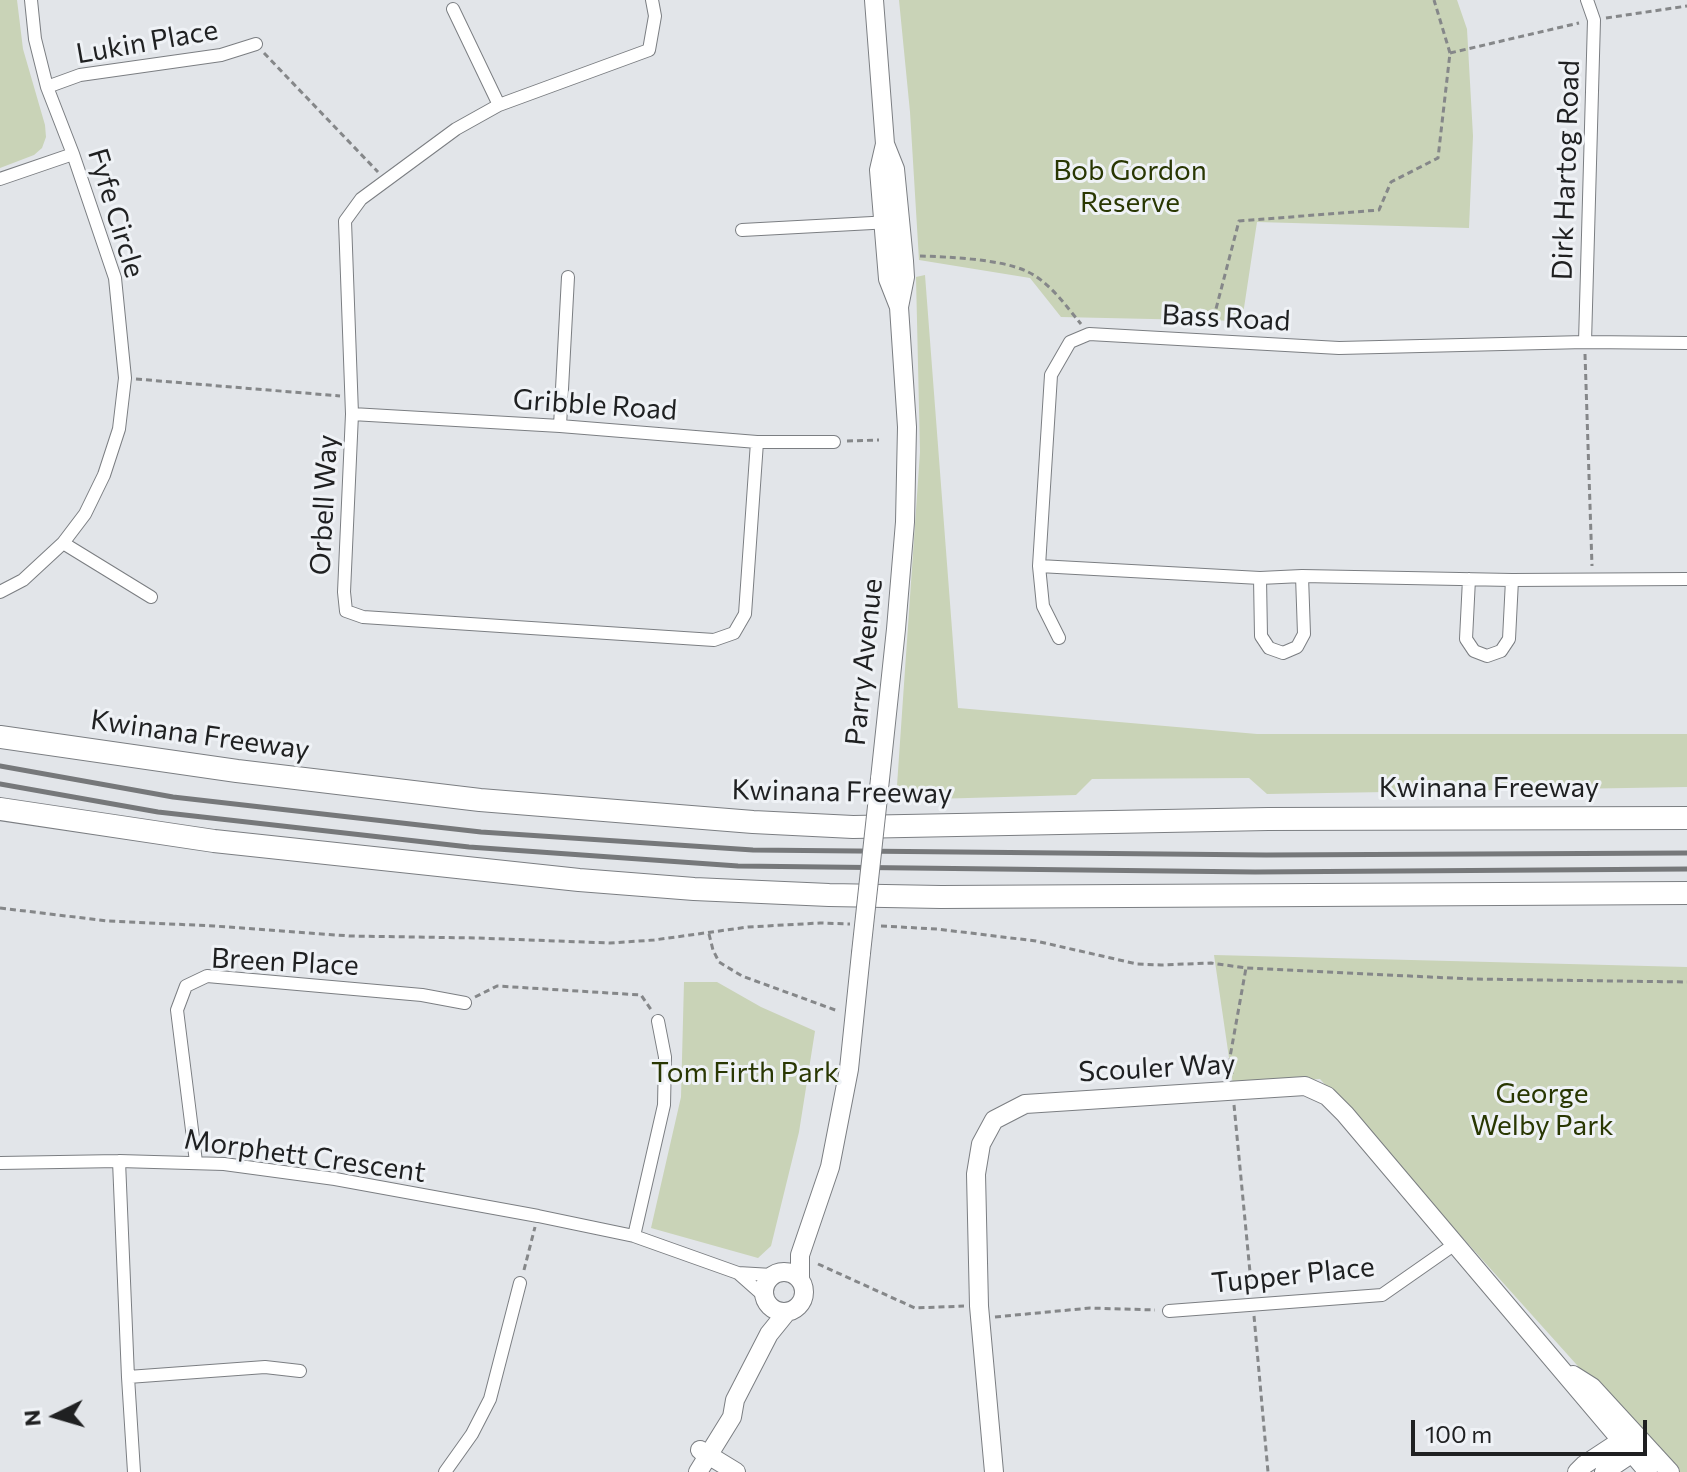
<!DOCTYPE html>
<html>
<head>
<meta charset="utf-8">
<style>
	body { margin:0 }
	#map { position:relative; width:1687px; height:1472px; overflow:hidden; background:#e2e5e9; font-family:Commissioner,sans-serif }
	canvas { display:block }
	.north { position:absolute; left:16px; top:1376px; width:80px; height:80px; -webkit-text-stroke:6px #eff2f6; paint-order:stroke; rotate:265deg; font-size:22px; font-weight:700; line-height:32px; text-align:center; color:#1f2021 }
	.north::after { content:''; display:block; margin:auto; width:28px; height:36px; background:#1f2021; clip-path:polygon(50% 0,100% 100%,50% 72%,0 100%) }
	.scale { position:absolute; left:1411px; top:1420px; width:236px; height:36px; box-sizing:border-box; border:4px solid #1f2021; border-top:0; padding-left:10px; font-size:24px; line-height:28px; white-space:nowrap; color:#1f2021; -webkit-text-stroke:6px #eff2f6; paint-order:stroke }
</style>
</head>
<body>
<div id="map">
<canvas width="1687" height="1472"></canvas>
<div class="north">N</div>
<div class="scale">100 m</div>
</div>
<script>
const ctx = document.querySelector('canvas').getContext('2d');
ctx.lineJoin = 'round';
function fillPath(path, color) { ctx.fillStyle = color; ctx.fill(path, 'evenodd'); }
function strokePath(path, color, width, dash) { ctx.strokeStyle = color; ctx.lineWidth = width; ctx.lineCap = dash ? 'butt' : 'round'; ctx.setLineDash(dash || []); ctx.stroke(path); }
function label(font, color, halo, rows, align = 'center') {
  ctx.font = font + ' Commissioner,sans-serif'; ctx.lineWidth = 6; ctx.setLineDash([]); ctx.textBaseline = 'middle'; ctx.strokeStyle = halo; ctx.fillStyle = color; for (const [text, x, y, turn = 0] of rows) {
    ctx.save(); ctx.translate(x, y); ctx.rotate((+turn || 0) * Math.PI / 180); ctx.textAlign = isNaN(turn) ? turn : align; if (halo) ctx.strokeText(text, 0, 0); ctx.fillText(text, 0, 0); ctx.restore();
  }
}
const green = new Path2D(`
	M0,0H17L23,49L45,125L46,137L42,148L34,155L0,168Z
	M899,0H1457L1467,29L1473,136L1469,228L1257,222L1242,321L1061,317L1030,278L919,260L910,112Z
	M925,275L958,708L1257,734H1687V787L1267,794L1249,778L1092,779L1076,795L896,800L920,452L916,277Z
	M1214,955L1687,967V1472H1673L1320,1079L1233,1085Z
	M684,982H717L761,1007L815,1031L799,1132L771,1246L758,1258L651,1228L681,1097Z`);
const path = new Path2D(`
	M1606,18L1687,6
	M264,53L378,172
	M1450,53L1579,23
	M920,256C949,257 1000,259 1026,271C1049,281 1066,306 1081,324
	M1211,328L1239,221L1379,210L1391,182L1438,158L1450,53L1434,0
	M1585,354L1592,566
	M136,379L340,396
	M847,441L879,440
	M0,908L108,921L214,926L350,936L478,938L610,943L654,940L748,927L820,923L850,924
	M881,926L937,929L1036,941L1137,964L1161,965L1211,963L1246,968L1471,979L1687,982
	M709,934L713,950L719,962L742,976L838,1011
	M475,997L497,986L641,995L652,1011
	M1232,1074L1230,1057L1246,968
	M1234,1105L1252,1293
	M818,1264L915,1308L964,1306
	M524,1270L535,1227
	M1254,1316L1268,1472
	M995,1317L1090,1308L1155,1310`);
const street = new Path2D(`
	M652,0L655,16L649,50L499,105L456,129L361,199L345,221L352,414L344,592L346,611L363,617L714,640L734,633L745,614L757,442
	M453,9L499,105
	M47,87L80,75L221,55L256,44
	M0,179L73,154
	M742,230L891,222
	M1585,342L1594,20L1587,0
	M352,414L560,426L757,442H834
	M560,426L568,277
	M63,543L151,597
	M1039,566L1260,578L1302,576L1512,580L1687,579
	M1260,578L1261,636L1269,648L1283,653L1297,647L1304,634L1302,576
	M1469,579L1466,639L1474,651L1487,656L1501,651L1509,639L1512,580
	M0,592L23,580L63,543L85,514L104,475L119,429L125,378L115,278L73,154L47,87L35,39L31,0
	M1059,638L1043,606L1039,566L1051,375L1070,342L1089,334L1339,348L1585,342L1687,343
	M196,1162L177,1010L186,986L207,976L422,995L465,1003
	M0,1163L119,1161
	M634,1236L664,1105L665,1057L658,1021
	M738,1273L764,1296
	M1169,1311L1382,1295L1455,1244
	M128,1377L265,1367L300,1371
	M134,1472L128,1377L119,1161L224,1164L335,1179L538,1216L634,1236L738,1273L772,1275
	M445,1472L472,1434L490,1399L520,1283`);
const secondary = new Path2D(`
	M874,0L885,144L879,170L888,279L899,307
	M880,779L896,629L905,522L907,427L899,307L905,277L904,261L895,169L885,144
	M764 1292a20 20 0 1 1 40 0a20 20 0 1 1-40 0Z
	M800,1280V1255L830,1167L849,1069L861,953
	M1573,1375L1592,1387L1670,1472
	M700,1450L736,1472
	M698,1472L732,1417L735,1400L769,1334L786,1313
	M994,1472L979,1306L976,1174L981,1144L994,1120L1025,1104L1305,1086L1327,1096L1345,1114L1648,1472
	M1577,1472L1584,1465L1628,1436
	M1604,1472L1640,1448`);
const highway = new Path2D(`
	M0,737L237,771L480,800L753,822L853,827L1268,819L1687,818
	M0,809L214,841L579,880L694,889L829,895L941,897L1687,893`);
const rail = new Path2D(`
	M0,766L173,797L481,832L753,850L1266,855L1687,853
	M0,784L158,812L469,847L738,866L1255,872L1687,869`);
const secondaryBridge = new Path2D(`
	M861,953L880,779`);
const streetNames = [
	["Lukin Place",147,42,-10],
	["Dirk Hartog Road",1566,170,-88],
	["Fyfe Circle",116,213,73],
	["Bass Road",1226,318,3],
	["Gribble Road",595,405,4],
	["Orbell Way",324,505,-87],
	["Parry Avenue",864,662,-84],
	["Kwinana Freeway",200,735,8],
	["Kwinana Freeway",1489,788],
	["Kwinana Freeway",842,792,1],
	["Breen Place",285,962,3],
	["Scouler Way",1157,1068,-3],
	["Morphett Crescent",305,1156,8],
	["Tupper Place",1293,1275,-6]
];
const parkNames = [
	["Bob Gordon",1130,171],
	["Reserve",1130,203],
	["Tom Firth Park",745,1073],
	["George",1542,1094],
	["Welby Park",1542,1126]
];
fillPath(green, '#c9d3b7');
strokePath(street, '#7b7e82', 14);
strokePath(secondary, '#7b7e82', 20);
strokePath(highway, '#7b7e82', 24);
strokePath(path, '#858789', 3, [6, 4]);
strokePath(street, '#fff', 12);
strokePath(secondary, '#fff', 18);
strokePath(highway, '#fff', 22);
strokePath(rail, '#76787a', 5);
strokePath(secondaryBridge, '#7b7e82', 20, []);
strokePath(secondaryBridge, '#fff', 18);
label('28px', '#1f2021', '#eff2f6', streetNames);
label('28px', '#293702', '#eff2f6', parkNames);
</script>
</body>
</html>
